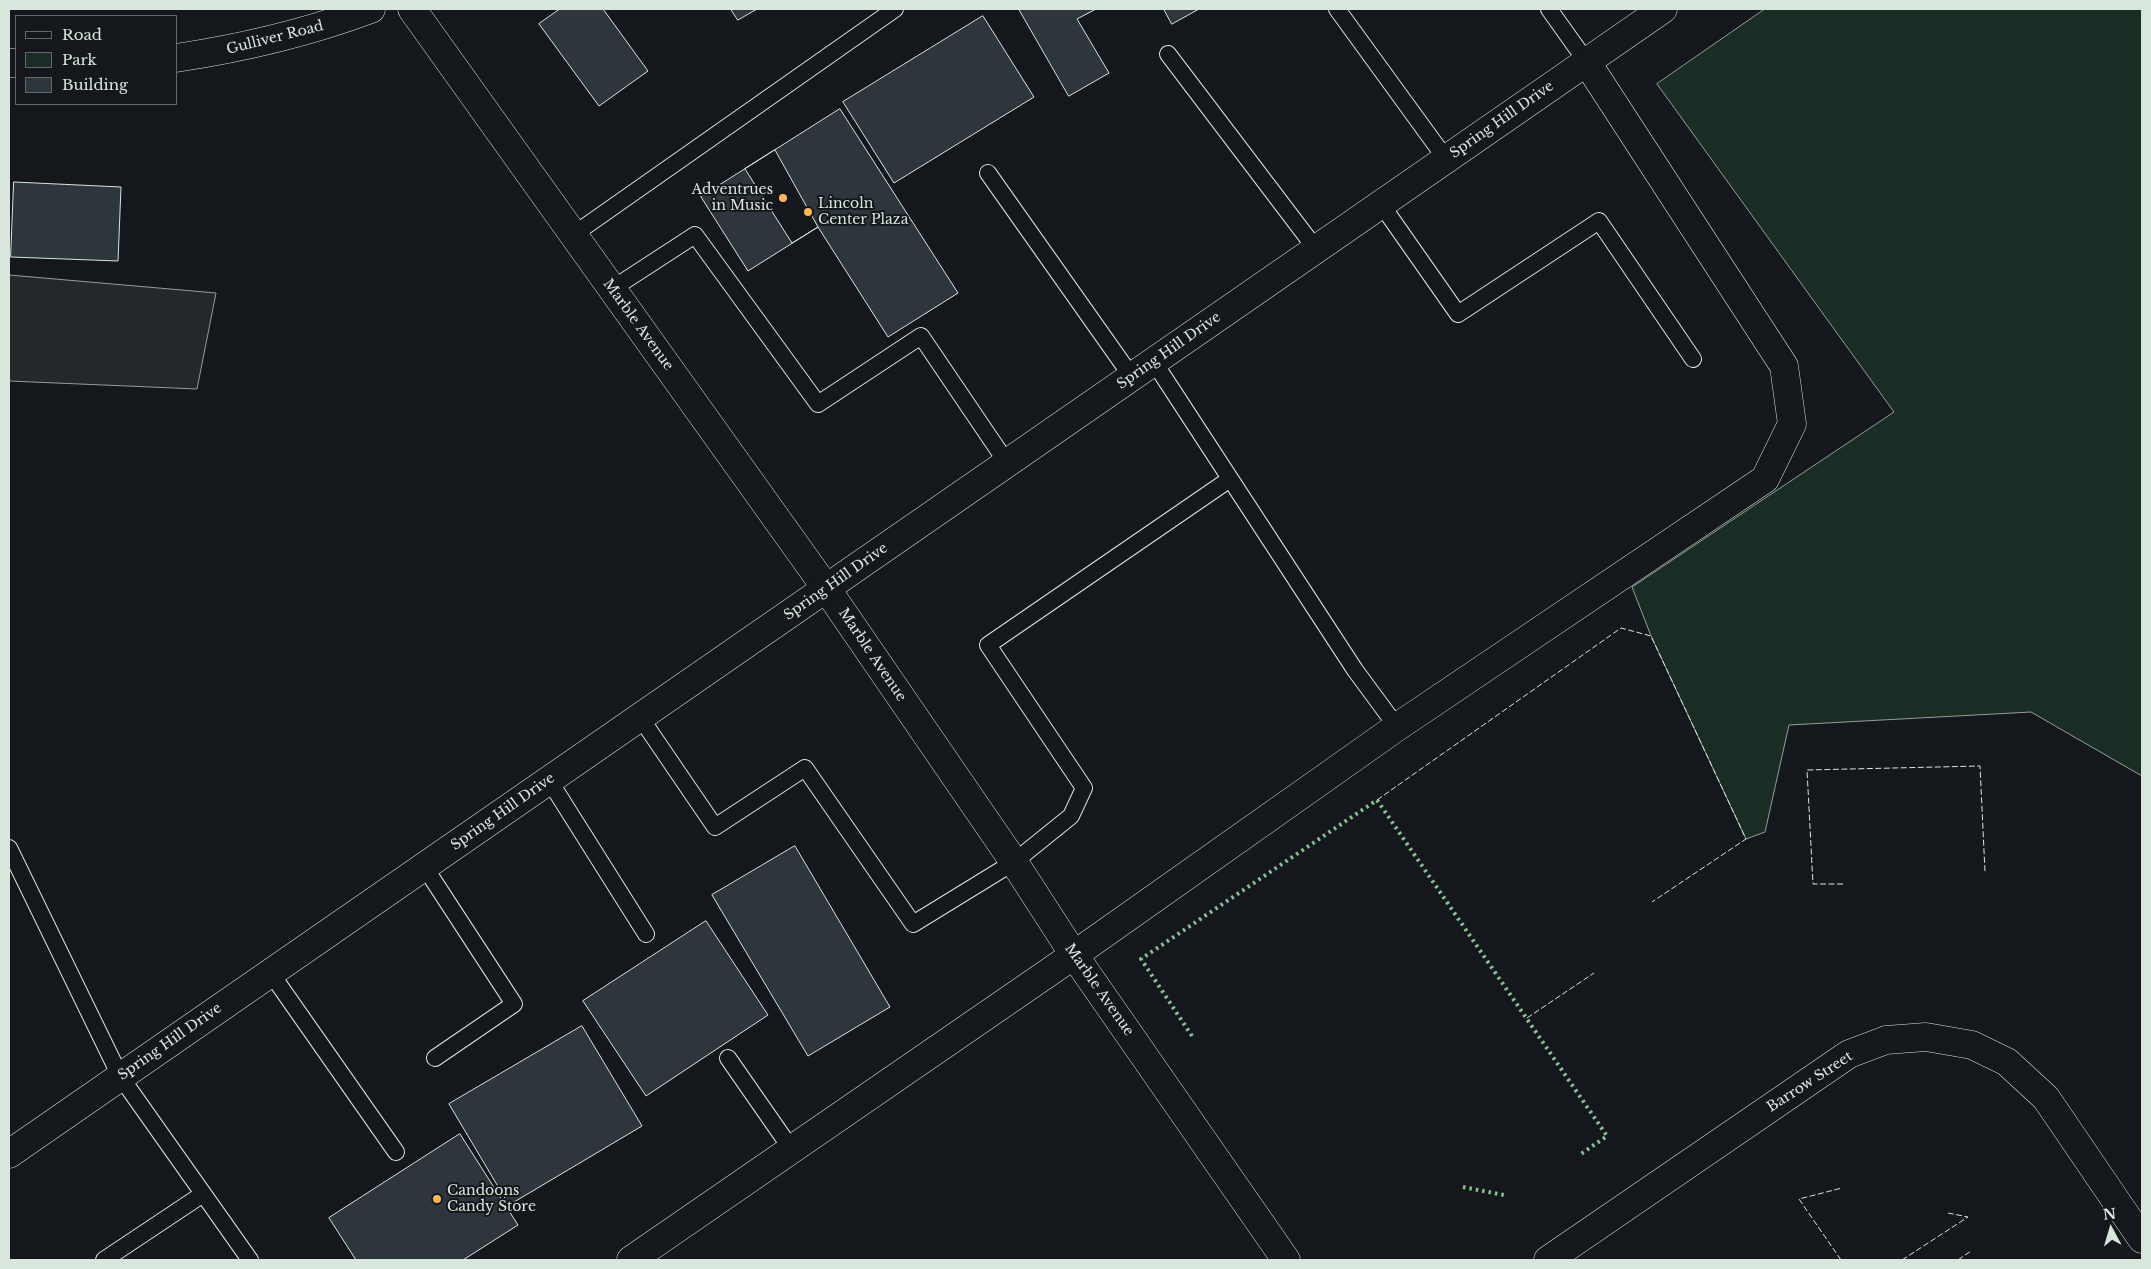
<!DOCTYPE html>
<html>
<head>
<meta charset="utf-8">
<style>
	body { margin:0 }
	#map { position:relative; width:2151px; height:1269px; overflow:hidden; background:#14181c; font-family:"Libre Baskerville",serif }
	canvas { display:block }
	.frame { position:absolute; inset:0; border:10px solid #d8e6dc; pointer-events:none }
	.legend { position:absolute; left:15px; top:15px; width:162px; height:90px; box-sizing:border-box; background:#14181c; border:1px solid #626a69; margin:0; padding:6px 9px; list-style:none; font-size:15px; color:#d8e6dc }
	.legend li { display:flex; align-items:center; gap:10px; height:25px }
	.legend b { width:25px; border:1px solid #626a69 }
	.north { position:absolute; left:2086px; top:1204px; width:50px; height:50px; -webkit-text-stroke:4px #14181c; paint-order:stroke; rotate:354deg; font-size:14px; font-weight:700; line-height:20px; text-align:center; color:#d8e6dc }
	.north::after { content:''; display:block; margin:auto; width:18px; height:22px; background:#d8e6dc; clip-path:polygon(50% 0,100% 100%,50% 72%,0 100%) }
</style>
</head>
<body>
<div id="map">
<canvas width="2151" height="1269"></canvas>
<div class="frame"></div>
<ul class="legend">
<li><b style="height:6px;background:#14181c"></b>Road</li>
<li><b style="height:14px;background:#1a2d24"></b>Park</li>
<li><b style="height:14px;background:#2c363c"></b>Building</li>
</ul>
<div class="north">N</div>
</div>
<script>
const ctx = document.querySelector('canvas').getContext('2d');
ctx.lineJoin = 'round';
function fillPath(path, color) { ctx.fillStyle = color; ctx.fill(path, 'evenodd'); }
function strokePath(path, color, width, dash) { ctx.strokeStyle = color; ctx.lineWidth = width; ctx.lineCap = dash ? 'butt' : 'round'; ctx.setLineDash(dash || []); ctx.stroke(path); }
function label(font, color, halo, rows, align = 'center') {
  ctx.font = font + ' "Libre Baskerville",serif'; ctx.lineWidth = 4; ctx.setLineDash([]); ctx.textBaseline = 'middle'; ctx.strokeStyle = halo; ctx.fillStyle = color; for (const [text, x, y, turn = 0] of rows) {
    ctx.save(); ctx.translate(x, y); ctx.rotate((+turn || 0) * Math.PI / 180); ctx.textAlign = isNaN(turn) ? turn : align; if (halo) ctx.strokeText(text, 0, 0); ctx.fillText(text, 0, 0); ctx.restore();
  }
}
const green = new Path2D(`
	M1765,9H2142V776L2031,712L1789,725L1765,832L1746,839L1651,636L1632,587L1894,412L1657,84Z`);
const parking = new Path2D(`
	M9,275L216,293L197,389L9,381Z`);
const building = new Path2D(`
	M560,9H603L648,71L599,106L539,24Z
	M731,9H757L738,20Z
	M1019,9H1096L1077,19L1109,73L1069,96Z
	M1164,9H1199L1172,24Z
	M983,16L1034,97L894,183L843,102Z
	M840,109L958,293L888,337L818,227L748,271L701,197Z
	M775,150L818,227L792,243L745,169Z
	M14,182L121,187L118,261L11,257Z
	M795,846L890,1007L808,1056L712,895Z
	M706,921L768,1015L646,1096L583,1001Z
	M582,1026L642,1126L509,1205L449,1104Z
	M460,1134L518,1225L463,1260H356L329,1218Z`);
const service = new Path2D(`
	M1337,9L1446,159
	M1549,9L1586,61
	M1168,54L1316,249
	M988,173L1132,377
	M1381,204L1458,314L1599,221L1693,359
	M573,235L895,9
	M612,289L695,235L818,404L921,336L1007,463
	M1154,362L1355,670L1397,727
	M640,717L715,827L805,768L913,924L1014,862L1071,816L1084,788L988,645L1230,479
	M549,780L646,934
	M9,848L120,1076L250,1260
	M424,866L514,1004L435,1058
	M270,972L396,1152
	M728,1058L792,1150
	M104,1260L203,1194`);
const minor = new Path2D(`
	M412,9L826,588L1014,862L1074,955L1286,1260
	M176,58C243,48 307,33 371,9
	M9,63H16
	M631,1260L1074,955L1397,727L1765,479L1792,424L1784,366L1586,61
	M1548,1260L1849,1054L1886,1040L1926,1037L1972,1045L2007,1062L2046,1098L2142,1239`);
const secondary = new Path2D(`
	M9,1154L1663,9`);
const hedge = new Path2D(`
	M1192,1036L1141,959L1377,800L1607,1136L1581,1154
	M1463,1187L1504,1195`);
const fence = new Path2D(`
	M1377,800L1621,628L1651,636L1746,839L1652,902
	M1843,884H1813L1807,770L1980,766L1985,872
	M1527,1018L1594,973
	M1841,1260L1799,1199L1842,1188
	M1902,1260L1968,1217L1948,1213
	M1958,1260L1971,1251`);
const markers = [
	[783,198,5,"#ffb74d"],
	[808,212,5,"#ffb74d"],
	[437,1199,5,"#ffb74d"]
];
const streetNames = [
	["Gulliver Road",275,38,-14],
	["Spring Hill Drive",1502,120,-35],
	["Marble Avenue",638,325,54],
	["Spring Hill Drive",1169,351,-35],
	["Spring Hill Drive",836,582,-35],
	["Marble Avenue",872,655,56],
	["Spring Hill Drive",503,812,-35],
	["Marble Avenue",1099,990,55],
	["Spring Hill Drive",170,1042,-35],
	["Barrow Street",1810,1082,-33]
];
const poiNames = [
	["Adventrues",773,190,"right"],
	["in Music",773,206,"right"],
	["Lincoln",818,204],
	["Center Plaza",818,220],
	["Candoons",447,1191],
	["Candy Store",447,1207]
];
fillPath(green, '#1a2d24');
strokePath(green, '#939e99', 1);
fillPath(parking, '#24282b');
strokePath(parking, '#939e99', 1);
fillPath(building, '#2c363c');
strokePath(building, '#d8e6dc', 1);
strokePath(service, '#d8e6dc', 18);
strokePath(minor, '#d8e6dc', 29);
strokePath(secondary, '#d8e6dc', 29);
strokePath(service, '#14181c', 16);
strokePath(minor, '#14181c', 28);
strokePath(secondary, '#14181c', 28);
strokePath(hedge, '#8ac095', 4, [2.5, 4]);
strokePath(fence, '#d8e6dc', 1, [6, 2.5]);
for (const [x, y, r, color] of markers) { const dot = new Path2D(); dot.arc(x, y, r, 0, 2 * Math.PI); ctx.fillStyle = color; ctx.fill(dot); strokePath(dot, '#14181c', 2); }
label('14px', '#d8e6dc', '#14181c', streetNames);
label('14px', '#d8e6dc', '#14181c', poiNames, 'left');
</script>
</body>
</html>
